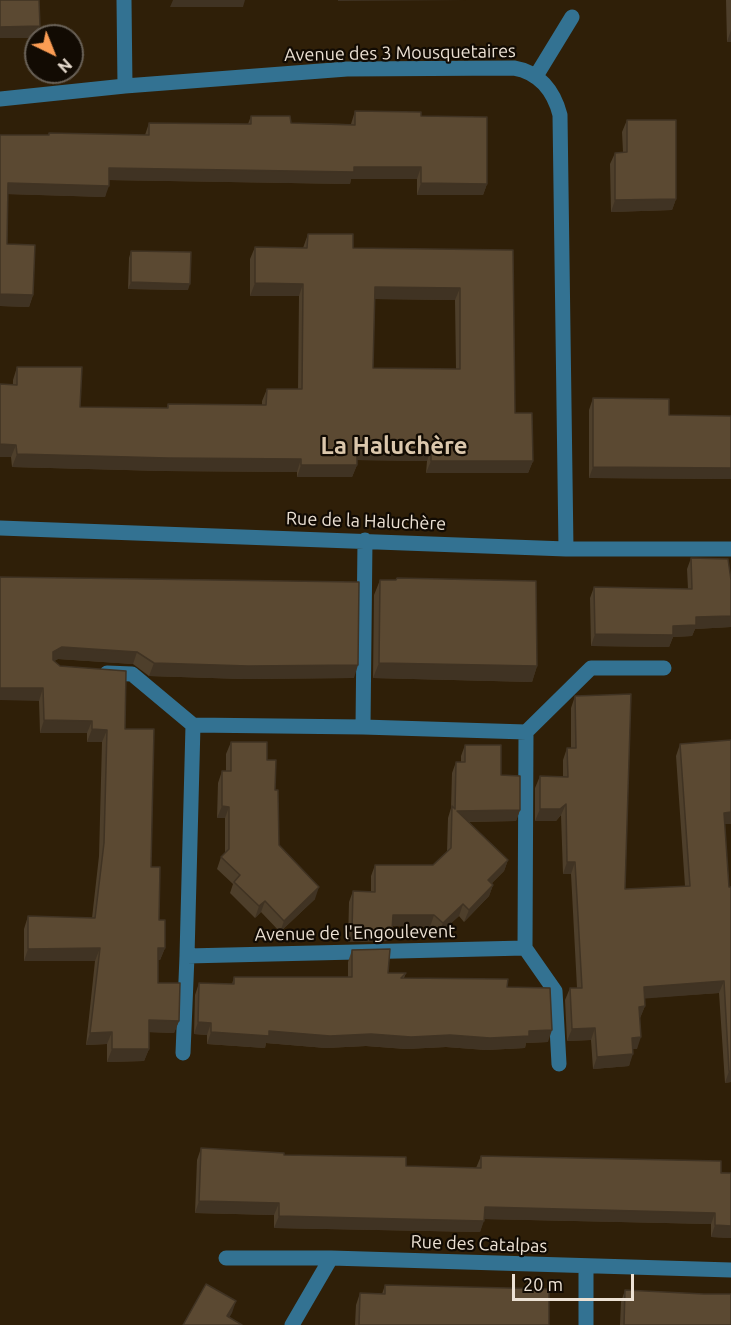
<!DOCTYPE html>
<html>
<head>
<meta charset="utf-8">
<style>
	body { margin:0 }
	#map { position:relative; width:731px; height:1325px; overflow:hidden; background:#2f1f08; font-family:Ubuntu,sans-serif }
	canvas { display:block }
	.north { position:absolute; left:24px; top:24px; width:60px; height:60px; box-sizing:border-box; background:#120b03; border:2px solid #696157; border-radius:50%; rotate:137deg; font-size:16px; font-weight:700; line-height:24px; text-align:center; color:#ece1d4 }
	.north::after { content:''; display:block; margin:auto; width:21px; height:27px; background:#fc9d54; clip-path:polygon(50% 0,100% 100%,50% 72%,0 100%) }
	.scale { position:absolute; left:512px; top:1274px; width:122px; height:27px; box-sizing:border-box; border:3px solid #ece1d4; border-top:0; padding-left:8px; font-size:18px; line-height:21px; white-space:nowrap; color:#ece1d4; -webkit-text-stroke:4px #120b03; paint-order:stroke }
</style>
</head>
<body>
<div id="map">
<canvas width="731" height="1325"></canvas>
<div class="north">N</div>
<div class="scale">20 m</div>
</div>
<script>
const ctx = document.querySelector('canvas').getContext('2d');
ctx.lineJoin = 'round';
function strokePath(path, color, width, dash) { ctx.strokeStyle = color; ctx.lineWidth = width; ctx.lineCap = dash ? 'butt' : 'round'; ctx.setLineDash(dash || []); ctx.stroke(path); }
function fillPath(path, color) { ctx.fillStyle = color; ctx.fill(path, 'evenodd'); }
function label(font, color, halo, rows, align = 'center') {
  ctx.font = font + ' Ubuntu,sans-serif'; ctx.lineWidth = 4.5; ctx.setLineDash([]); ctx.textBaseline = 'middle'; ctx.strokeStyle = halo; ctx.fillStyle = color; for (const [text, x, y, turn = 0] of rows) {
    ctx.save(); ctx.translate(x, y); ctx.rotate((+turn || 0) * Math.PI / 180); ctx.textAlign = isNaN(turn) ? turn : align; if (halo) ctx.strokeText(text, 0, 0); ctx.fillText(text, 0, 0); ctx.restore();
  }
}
const minor = new Path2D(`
	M124,0L125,86
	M536,76L572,17
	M0,99L125,86L347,69L514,68C539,72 554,91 560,115L566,549
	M0,528L566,549H731
	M107,673L132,674L193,725
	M363,727L193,725L187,956L525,948L526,732L363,727L365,540
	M526,732L591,668H664
	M525,948L555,991L559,1064
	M183,1053L187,956
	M226,1258H331L731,1270
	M586,1267V1325
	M292,1325L331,1258`);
const wall = new Path2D(`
	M726,0H731V42H727Z
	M355,111L421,116L487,184L483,195H417V179H351L350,184L109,180L105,197L8,194L7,244L33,295L29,307L0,306V135H48L49,133L145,135L149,123L248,124L251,116L291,123L351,124Z
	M627,120L676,199L672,210L611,212L610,164L615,153L623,152L622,132Z
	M308,234L353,248L513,250L515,413L533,461L528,473H426L427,461L357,460V465L352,477H297V472L163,471L12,467L11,457L13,380L17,367L80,407L167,408L168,404L262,405V401L267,389H298L299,296H250V259L255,247L303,248ZM375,299L455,300L456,369L373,368Z
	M131,251L188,290L128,289L129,258Z
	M593,398L669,415L731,416V479L589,478V410Z
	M691,558L731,627L695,629L692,636L673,637L669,647L591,646L590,598L594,587L688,589L687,569Z
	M0,577L354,678L243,679L149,676L133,664L58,659L54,661L125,729L151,867L159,920L165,948L160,960H158V983L179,1021L174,1033L149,1032V1049L144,1061L107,1062V1044L86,1045L95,961H24V929L28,916L92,918L99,856L102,742H87V733H40L39,701Z
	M397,578L537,666L532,682L373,678L374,595L380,580H396Z
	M575,696L625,889L685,886L676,756L680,744L731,740V824H725L731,1082L725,1083L719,993L644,998L645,1006L640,1018L637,1049H633L629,1066L593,1069L591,1040L567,1041L565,1000L570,988H577L571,874H563L561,815L556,821H535V788L540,776L563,777V760L567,748H571V708Z
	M231,742L267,760L275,790L279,845L315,899L280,932L261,912L255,918L230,893L233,884L217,869L221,857L225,853V818H217L218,783L222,771H226V754Z
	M465,745L501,775L520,810L516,821L469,822L508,860L504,871L492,883L493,885L489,896L464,922L459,916L438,935L430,927L392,926L388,941L348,942L349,902L353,891H371V876L375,865H433L447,852L448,818L451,808L452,773L456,762H461V756Z
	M352,950L388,973H406L404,978L507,987L548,1042L526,1043L525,1048L486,1050L446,1047L406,1049L366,1046L326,1048L266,1043L265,1048L207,1044V1035L194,1034L195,995L199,983L232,984L234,977H348V962Z
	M201,1148L406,1166L476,1168L481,1156L731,1173V1238L711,1237V1224L484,1219L480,1232L274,1228V1215L195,1213L197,1160Z
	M385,1285L549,1325H355L356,1305L360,1293L382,1294Z
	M625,1290L704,1294L731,1325H620L621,1302Z`);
const shadedWall = new Path2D(`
	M173,0H245L243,7H170Z
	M338,0H467L338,1Z
	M40,26L36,38H0V27Z
	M731,30V42H727Z
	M354,167H421L417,179H351L350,184L105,180L109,168Z
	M8,183L109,186L105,197L3,194Z
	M421,183L487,184L483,195H417Z
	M676,199L672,210L611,212L615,200Z
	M131,282L190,284L188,290L128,289Z
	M255,283L303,284L299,296H250Z
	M375,287L460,288L455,300L370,299Z
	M0,294L33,295L29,307L0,306Z
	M0,444L16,445L11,457H0Z
	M357,448L431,449L427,461L352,460Z
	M17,454L301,459L297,472L163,471L12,467Z
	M431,461H533L528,473H426Z
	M301,465H357L352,477H297Z
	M593,467L731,468V479L589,478Z
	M731,616V627L695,629L692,636L673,637L669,647L591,646L595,634L673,626L696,617Z
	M62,647L137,652L133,664L58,659L49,664L53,652Z
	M154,663L358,665L354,678L243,679L149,676Z
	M379,663L537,666L532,682L373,678Z
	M0,688H43L39,701L0,700Z
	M44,720L92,721L87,733H40Z
	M92,729L107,730L102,742H87Z
	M566,804L561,815L556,821H535L540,809Z
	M222,806L229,807L225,818H217Z
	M520,810L516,821L453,822L457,811Z
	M731,812V824H720L724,813Z
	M508,860L504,871L484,891L488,880Z
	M567,862H575L571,874H563Z
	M493,885L489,896L464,922L469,910Z
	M319,887L315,899L280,932L284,921Z
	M265,901L261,912L255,918L259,906Z
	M463,904L459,916L438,935L443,923Z
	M393,915H434L430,927L389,926Z
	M392,930L388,941L348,942L352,931Z
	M100,948L95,961H24L28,949Z
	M158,948H165L160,960H154Z
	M724,981L719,993L639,999L644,987Z
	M645,1006L640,1018L634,1019L639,1007Z
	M149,1020L179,1021L174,1033L144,1032Z
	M198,1022L211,1023L207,1035L194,1034Z
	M595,1028L591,1040L567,1041L572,1029Z
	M552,1030L548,1042L526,1043L525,1048L486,1050L446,1047L406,1049L366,1046L326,1048L266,1043L265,1048L207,1044L211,1032L269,1031L371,1034Z
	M112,1032L107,1044L86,1045L90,1033Z
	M641,1037L637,1049H628L632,1038Z
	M112,1049H149L144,1061L107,1062Z
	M633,1054L629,1066L593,1069L597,1057Z
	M729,1071H731V1082L725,1083Z
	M199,1201L279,1203L274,1215L195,1213Z
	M485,1207L715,1213L711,1224L480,1219Z
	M279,1216L484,1221L480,1232L274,1228Z
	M715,1225L731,1226V1238L711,1237Z
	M236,1301L232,1313L225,1325L227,1316Z`);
const building = new Path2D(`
	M0,0H39L40,26L0,27Z
	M355,111L421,112V116L487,117V184L421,183V167H354V172L109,168V186L8,183L7,244L35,245L33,295L0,294V135H49V133L149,135V123L251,124V116H290L291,123L355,125Z
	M627,120H676V199L615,200V153L627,152Z
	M308,234H353V248L513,250L515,413H532L533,461H431V449L357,448V465H301V459L168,458L17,454L16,445L0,444V384L17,385V367H82L80,407L168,408V404L266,405L267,389H302L303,284L255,283V247L307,248ZM375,287L460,288V369L373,368Z
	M131,251L191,252L190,284L131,282Z
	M593,398L669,399V415L731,416V468L593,467Z
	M691,558L728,559L731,580V616L696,617V625L673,626V635L595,634L594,587L692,589Z
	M0,577L359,582L358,665L248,666L154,663L137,652L62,647L53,652V660L60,666L126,671L125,729H154L151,867H160L159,920H165V948H158V983H180L179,1021L149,1020V1049H112V1032L90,1033L100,948L28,949V916L95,918L104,843L107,730L92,729V721L44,720L43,688H0Z
	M397,578L536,581L537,666L379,663L380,580H396Z
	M631,694L625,889L690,886L680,744L731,740V812L724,813L729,887H731V1071H729L724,981L644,987L645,1006L639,1007L641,1037L632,1038L633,1054L597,1057L595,1028L572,1029L570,988H582L575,862H567L566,804L560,809H540V776L568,777L567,748H576L575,696Z
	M231,742H267V760H276L275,790H278L279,845L319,887L284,921L265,901L259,906L234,882L240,875L221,857L229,849V807L222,806V771H231Z
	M465,745H501V775L520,776V810L457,811L508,860L488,880L493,885L469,910L463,904L443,923L434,915H393L392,930L352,931L353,891L375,892V865H433L451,848L452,806L455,809L456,762H465Z
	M390,949L388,973H406L401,978L508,979L507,987L550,988L552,1030L529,1031V1036L490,1038L450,1035L411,1037L371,1034L330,1036L269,1031V1036L211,1032V1023L198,1022L199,983L234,984V977H352V950Z
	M201,1148L284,1153V1155L406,1157V1166L481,1168V1156L721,1161V1173H731V1226L715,1225V1213L485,1207L484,1221L279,1216V1203L199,1201Z
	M206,1284L236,1301L227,1316L242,1325H183Z
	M385,1285L549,1289V1325H359L360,1293L385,1294Z
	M625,1290L704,1294H731V1325H624Z`);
const streetNames = [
	["Avenue des 3 Mousquetaires",400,53,-1],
	["Rue de la Haluchère",366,521,2],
	["Avenue de l'Engoulevent",355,933,-1],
	["Rue des Catalpas",479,1244,2]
];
const districtNames = [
	["La Haluchère",394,446]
];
strokePath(minor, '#337292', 15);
fillPath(wall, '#4e3f2b');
fillPath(shadedWall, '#403323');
fillPath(building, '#5b4932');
strokePath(building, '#403323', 1.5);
label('18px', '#ece1d4', '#120b03', streetNames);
label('bold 24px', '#dbc7ac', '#120b03', districtNames);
</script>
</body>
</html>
